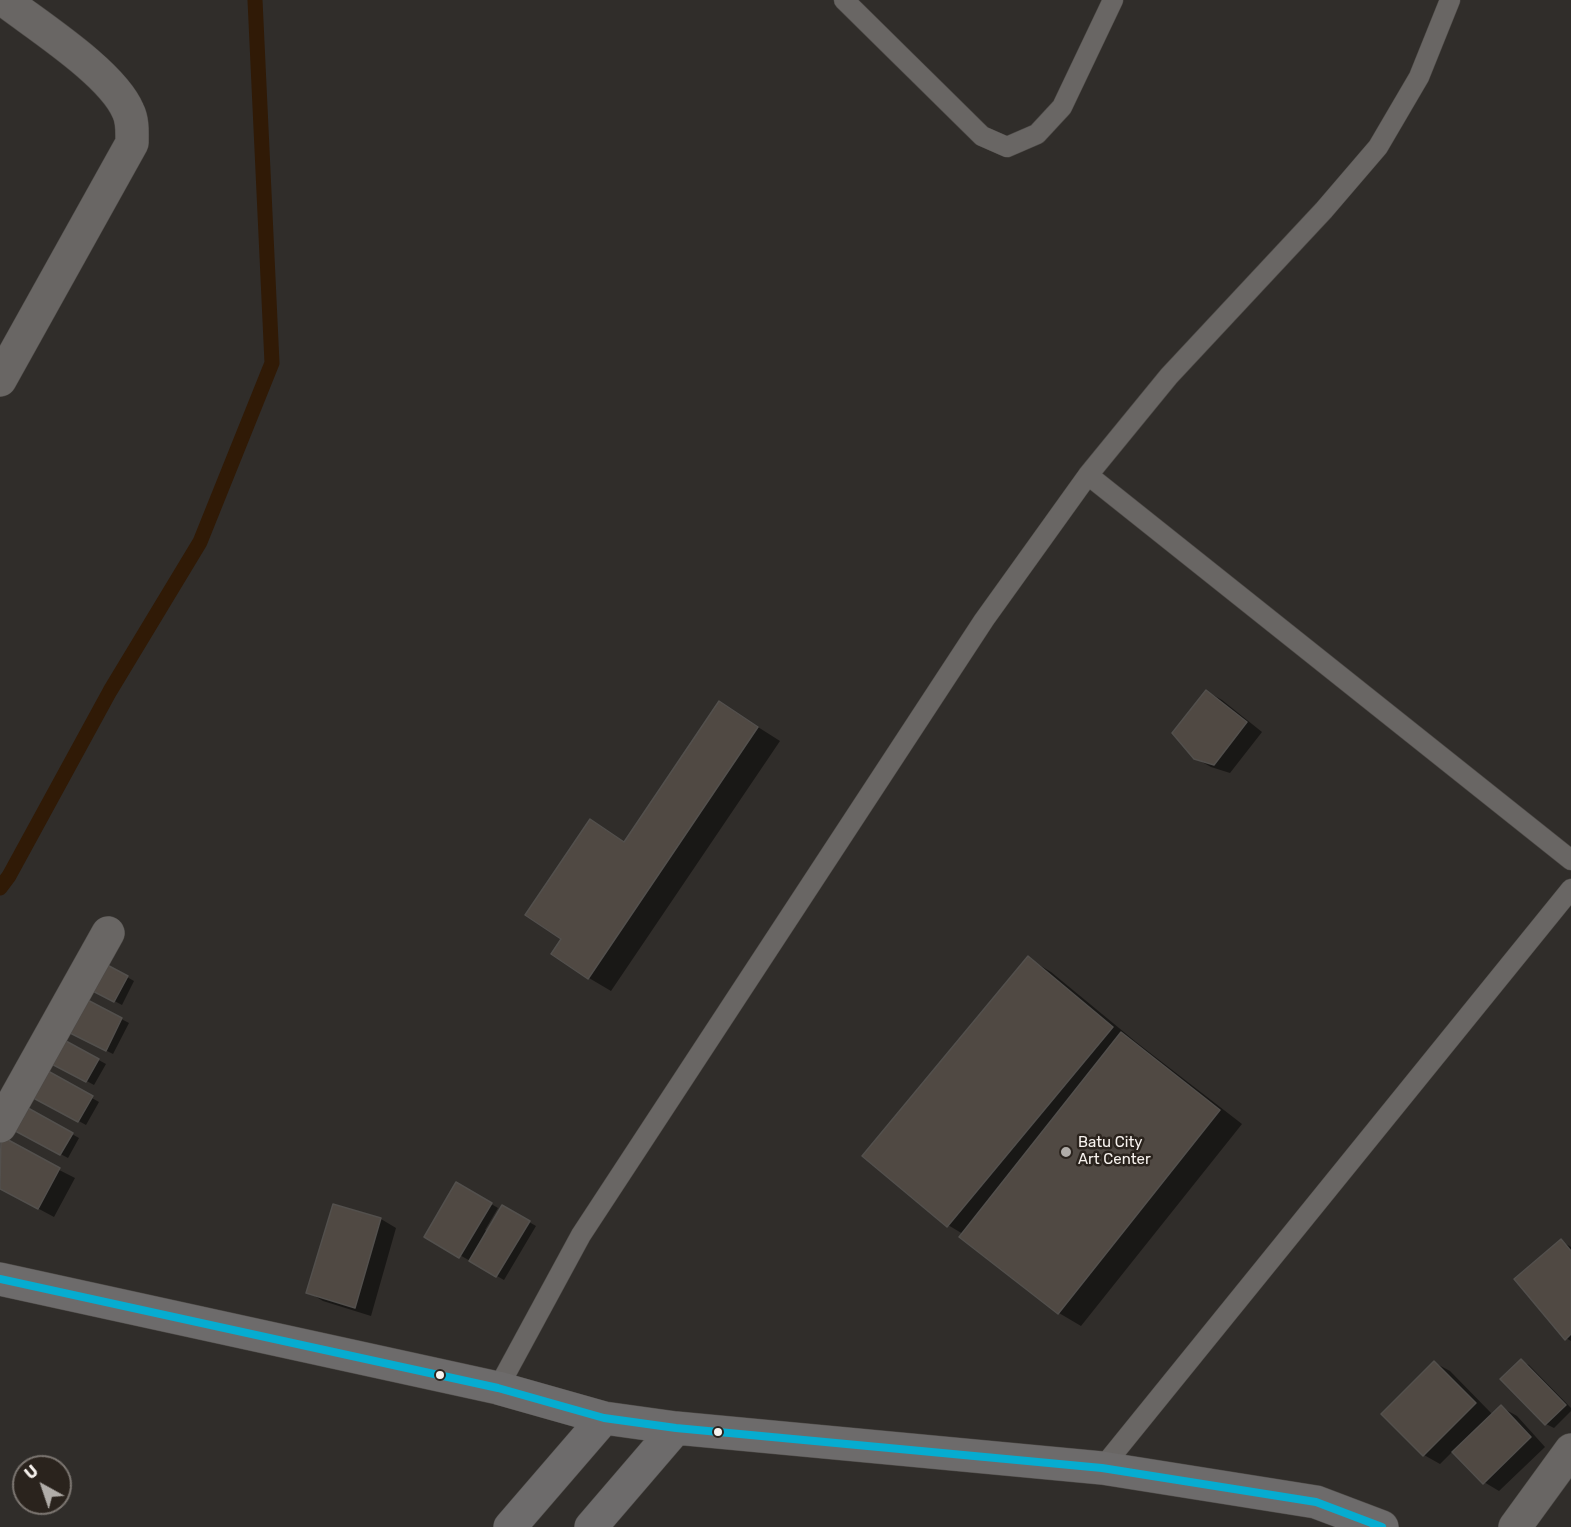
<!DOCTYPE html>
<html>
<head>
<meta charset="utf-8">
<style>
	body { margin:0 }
	#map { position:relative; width:1571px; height:1527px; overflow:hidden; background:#302d2a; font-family:Rubik,sans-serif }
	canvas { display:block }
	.north { position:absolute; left:12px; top:1455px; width:60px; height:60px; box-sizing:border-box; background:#2a231d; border:2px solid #7c7671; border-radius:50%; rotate:320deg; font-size:16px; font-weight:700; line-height:24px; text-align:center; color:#f7f2ee }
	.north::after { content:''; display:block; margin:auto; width:21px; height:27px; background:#b1ada9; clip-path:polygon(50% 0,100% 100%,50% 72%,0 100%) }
</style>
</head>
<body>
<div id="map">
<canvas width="1571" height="1527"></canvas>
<div class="north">U</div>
</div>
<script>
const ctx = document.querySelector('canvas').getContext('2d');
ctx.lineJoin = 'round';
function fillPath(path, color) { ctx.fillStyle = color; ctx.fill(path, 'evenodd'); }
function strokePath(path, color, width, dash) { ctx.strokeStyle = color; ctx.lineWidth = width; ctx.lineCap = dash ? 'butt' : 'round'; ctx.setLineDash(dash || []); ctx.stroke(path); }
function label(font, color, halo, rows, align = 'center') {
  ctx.font = font + ' Rubik,sans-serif'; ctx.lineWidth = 5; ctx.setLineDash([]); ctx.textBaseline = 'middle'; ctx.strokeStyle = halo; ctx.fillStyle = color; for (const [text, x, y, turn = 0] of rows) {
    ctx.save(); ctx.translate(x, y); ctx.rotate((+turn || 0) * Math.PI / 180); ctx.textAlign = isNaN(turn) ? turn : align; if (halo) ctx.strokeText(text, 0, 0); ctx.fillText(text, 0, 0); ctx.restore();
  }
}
const shadow = new Path2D(`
	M1206,691L1222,700L1262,732L1230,773L1211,767L1195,758Z
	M720,703L780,741L611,991L589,978L564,938L590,821L625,843Z
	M1028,958L1051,972L1136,1042L1242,1124L1081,1326L1059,1313L963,1234L948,1225Z
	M127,977L134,981L122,1005L92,989Z
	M79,997L129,1023L113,1054L69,1032Z
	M56,1037L106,1064L94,1085L44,1058Z
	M39,1068L99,1102L86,1125L26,1092Z
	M20,1105L79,1138L68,1158L8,1126Z
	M0,1140L75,1178L54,1217L0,1188Z
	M457,1184L498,1208L485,1230L488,1232L503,1207L536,1226L504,1280L426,1236Z
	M334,1206L381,1219L396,1228L371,1316L323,1301L308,1292Z
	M1561,1241L1571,1247V1341L1566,1338Z
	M1521,1361L1529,1365L1571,1408V1411L1554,1428L1546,1424Z
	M1435,1363L1450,1371L1493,1415L1501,1407L1517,1416L1545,1447L1499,1491L1484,1482L1453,1451L1440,1464L1424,1455L1384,1414Z`);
const stream = new Path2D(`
	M0,888L9,876L110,691L200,542L272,363L255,0`);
const building = new Path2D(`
	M1206,690L1247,722L1214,765L1194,759L1172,733Z
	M719,701L758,727L588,979L551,954L561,939L525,915L590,819L624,842Z
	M1028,956L1113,1027L947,1227L862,1156Z
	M96,959L128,976L114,1002L83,986Z
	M78,995L122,1018L106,1051L60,1028Z
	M1121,1032L1220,1110L1058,1314L959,1237Z
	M55,1035L99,1059L86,1082L42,1059Z
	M39,1066L93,1096L78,1122L24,1093Z
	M19,1103L73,1133L60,1155L6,1126Z
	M1,1136L60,1168L38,1209L0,1189Z
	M456,1182L492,1203L459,1258L424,1237Z
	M333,1204L381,1218L355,1308L306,1293Z
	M502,1205L530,1221L496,1277L469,1261Z
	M1561,1239L1571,1251V1334L1565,1340L1514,1279Z
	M1521,1359L1566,1405L1545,1425L1500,1379Z
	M1434,1361L1476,1403L1423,1456L1381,1414Z
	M1501,1405L1531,1437L1483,1484L1452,1452Z`);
const lane = new Path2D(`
	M844,0L982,136L1007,147L1037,134L1062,107L1113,0
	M1088,475L1571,860
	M498,1388L581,1235L984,620L1088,475L1169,376L1324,210L1378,147L1419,77L1450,0
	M1102,1468L1571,889`);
const street = new Path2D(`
	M0,380L132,143C132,132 133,121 128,111C112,73 38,26 4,0
	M0,1126L108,933
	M1515,1527L1571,1450`);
const secondary = new Path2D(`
	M0,1279L498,1388L604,1418L676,1428L1102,1468L1316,1502L1382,1527
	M510,1527L604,1418
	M591,1527L676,1428`);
const bus1 = new Path2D(`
	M0,1279L498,1388L604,1418L676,1428L1102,1468L1316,1502L1382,1527`);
const markers = [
	[1066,1152,6,"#b1ada9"],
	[440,1375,5,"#f7f2ee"],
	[718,1432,5,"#f7f2ee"]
];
const poiNames = [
	["Batu City",1078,1143],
	["Art Center",1078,1160]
];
fillPath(shadow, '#0007');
strokePath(stream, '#301a06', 15);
fillPath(building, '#504943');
strokePath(building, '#53504d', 1.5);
strokePath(lane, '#4d4a47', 21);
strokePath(street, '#4d4a47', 34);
strokePath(secondary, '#4d4a47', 34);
strokePath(lane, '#696664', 20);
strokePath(street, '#696664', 33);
strokePath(secondary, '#6d6b6b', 33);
strokePath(bus1, '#06acd0', 8);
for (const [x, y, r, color] of markers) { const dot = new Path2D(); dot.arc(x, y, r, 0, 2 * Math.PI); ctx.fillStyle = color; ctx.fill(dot); strokePath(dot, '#2a231d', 2); }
label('15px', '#f7f2ee', '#2a231d', poiNames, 'left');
</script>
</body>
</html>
